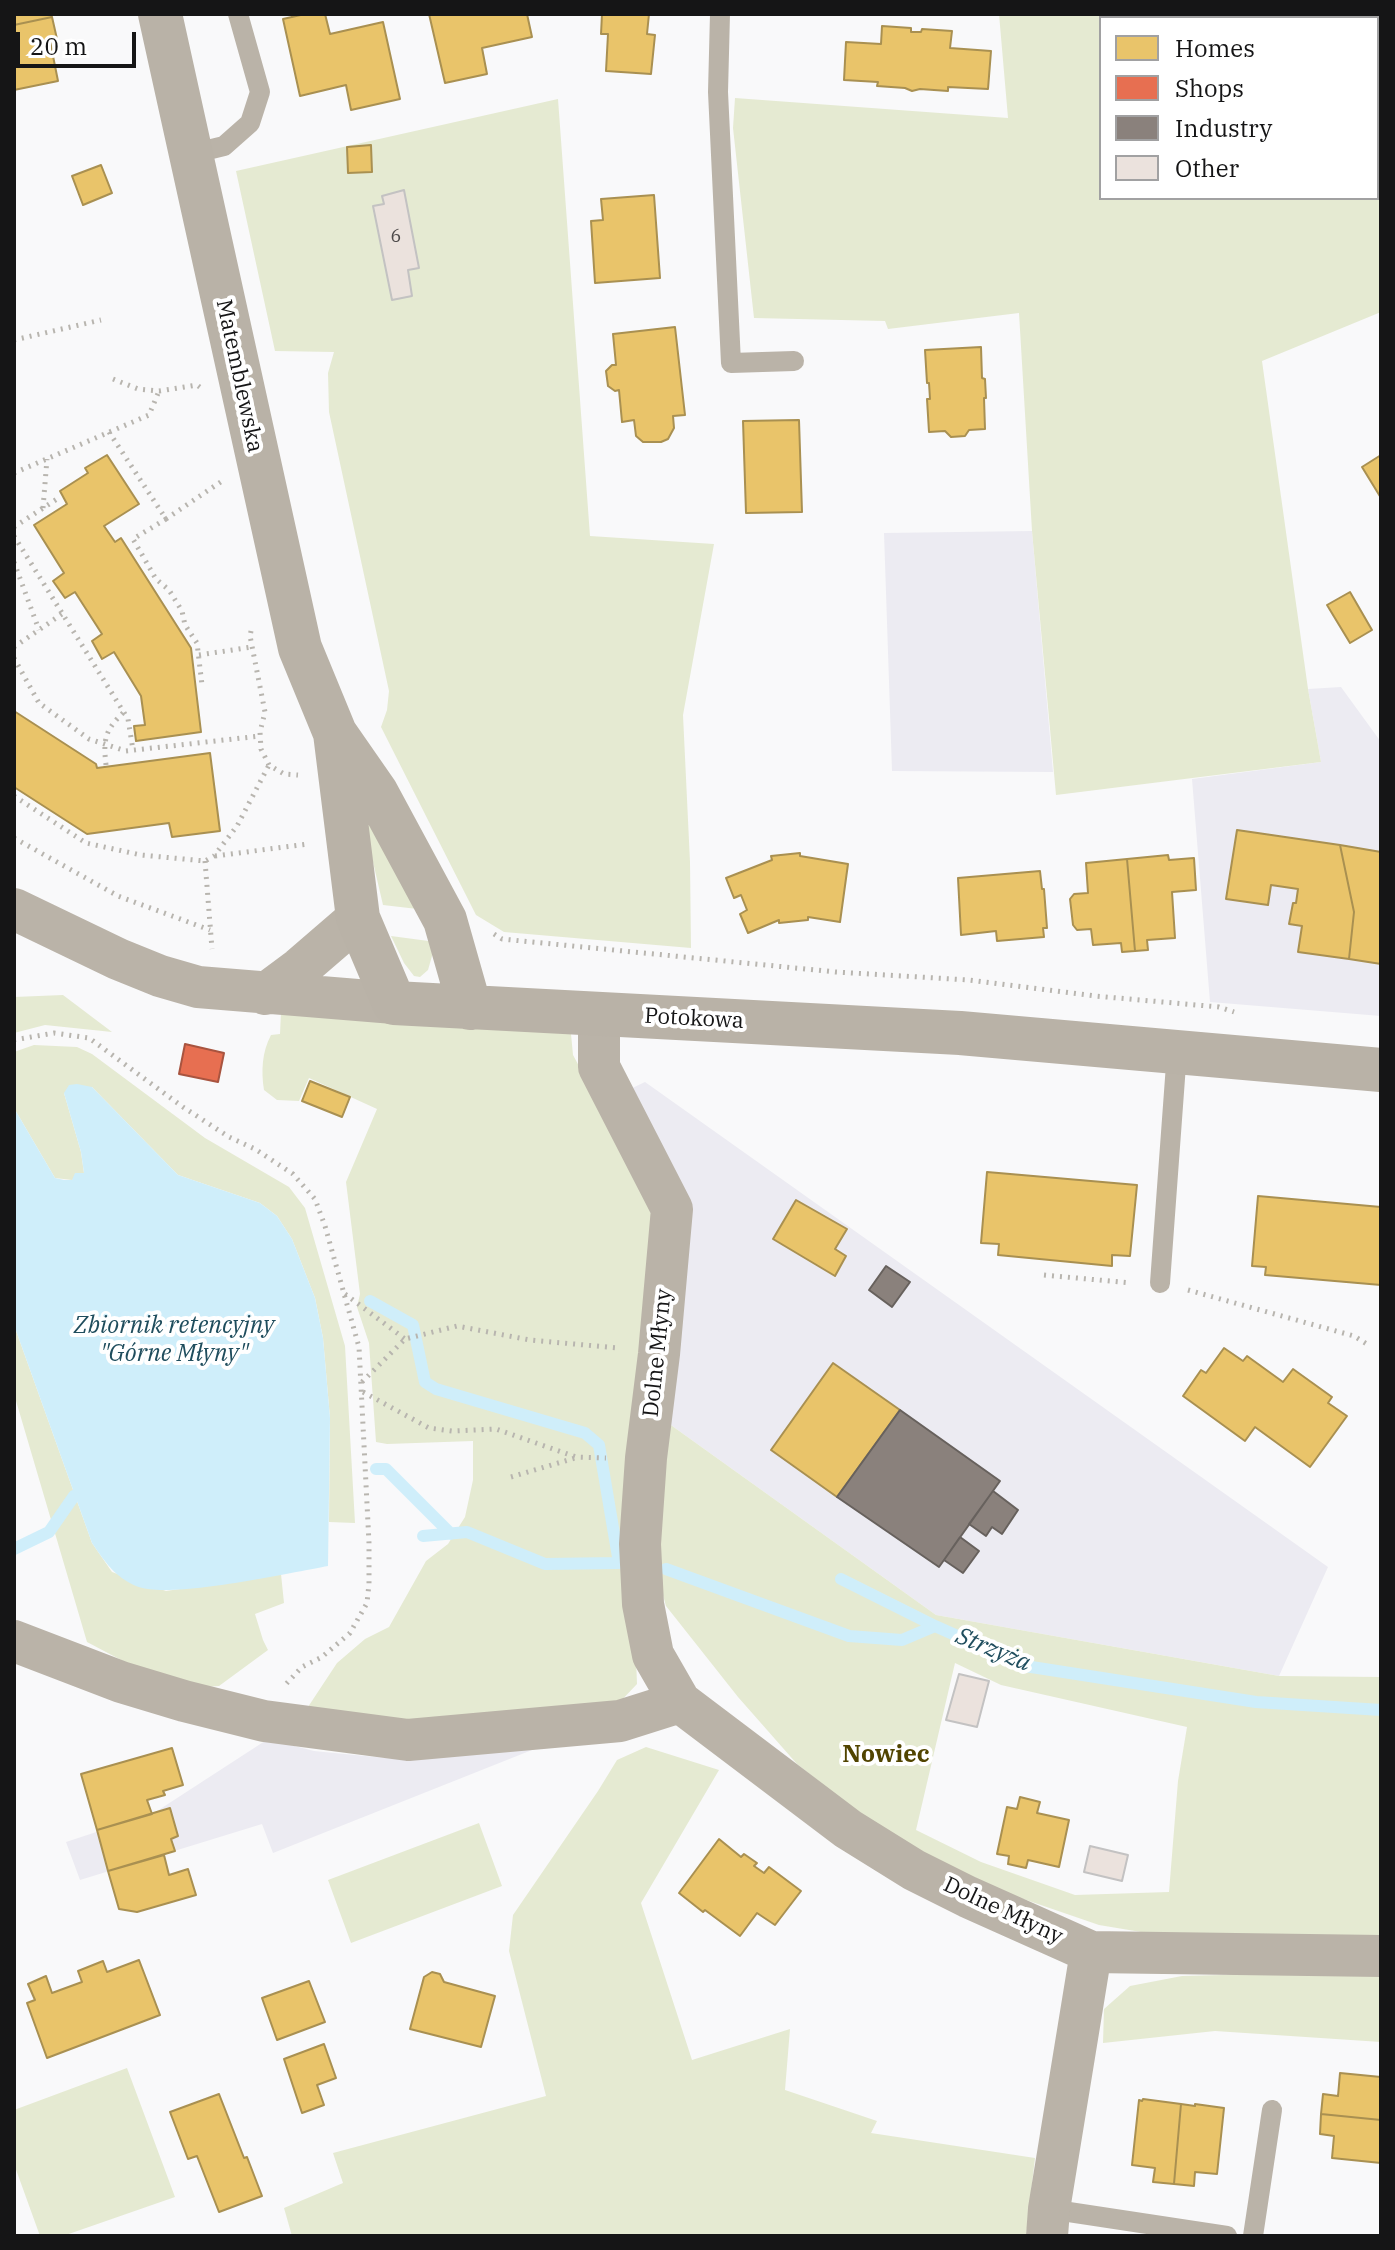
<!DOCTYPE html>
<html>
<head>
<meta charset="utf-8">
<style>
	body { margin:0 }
	#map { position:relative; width:1395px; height:2250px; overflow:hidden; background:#f9f9fa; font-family:"IBM Plex Serif",serif }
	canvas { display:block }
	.frame { position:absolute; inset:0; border:16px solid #151516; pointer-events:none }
	.legend { position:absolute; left:1099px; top:16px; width:280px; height:184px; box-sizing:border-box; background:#fff; border:2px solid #a1a1a2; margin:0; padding:10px 14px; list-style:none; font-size:24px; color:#151516 }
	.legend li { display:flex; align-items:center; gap:16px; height:40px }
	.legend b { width:40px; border:2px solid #a1a1a2 }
	.scale { position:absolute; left:16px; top:32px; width:120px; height:36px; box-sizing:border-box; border:4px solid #151516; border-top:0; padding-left:10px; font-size:24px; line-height:28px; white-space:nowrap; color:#151516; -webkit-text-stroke:6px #fff; paint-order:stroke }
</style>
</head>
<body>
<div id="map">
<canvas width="1395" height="2250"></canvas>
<div class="frame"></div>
<ul class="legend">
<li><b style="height:22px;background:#e9c46a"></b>Homes</li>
<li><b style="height:22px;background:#e76f51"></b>Shops</li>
<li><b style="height:22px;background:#8a817c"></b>Industry</li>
<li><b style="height:22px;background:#ebe2dd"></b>Other</li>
</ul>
<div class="scale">20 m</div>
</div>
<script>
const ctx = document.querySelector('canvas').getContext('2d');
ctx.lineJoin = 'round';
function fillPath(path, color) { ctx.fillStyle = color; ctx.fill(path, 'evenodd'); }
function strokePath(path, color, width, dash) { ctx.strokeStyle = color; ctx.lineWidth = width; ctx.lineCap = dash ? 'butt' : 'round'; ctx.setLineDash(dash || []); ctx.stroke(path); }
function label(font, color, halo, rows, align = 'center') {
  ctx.font = font + ' "IBM Plex Serif",serif'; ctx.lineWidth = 8; ctx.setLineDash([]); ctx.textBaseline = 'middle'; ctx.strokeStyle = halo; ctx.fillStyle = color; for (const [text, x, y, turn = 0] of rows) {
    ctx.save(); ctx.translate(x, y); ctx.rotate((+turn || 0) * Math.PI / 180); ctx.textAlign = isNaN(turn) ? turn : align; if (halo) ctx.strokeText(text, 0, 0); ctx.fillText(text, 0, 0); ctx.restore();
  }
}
const built = new Path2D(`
	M1032,531L1053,772L892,771L884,533Z
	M1341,687L1381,742V1016L1210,1002L1192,779L1321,762L1308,689Z
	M645,1082L1328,1567L1279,1676L936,1615L668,1423L624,1092Z
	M268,1739L314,1751L386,1758L537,1748L273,1853L262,1824L80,1880L66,1842L154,1813Z`);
const green = new Path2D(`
	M999,14H1381V312L1262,361L1308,689L1321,762L1056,795L1032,531L1019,313L888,329L885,321L754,318L733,128L735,98L1008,118ZM1101,18H1377V198H1101Z
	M558,99L590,536L714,544L683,715L690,862L691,948L504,932L476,915L381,727L387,710L389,691L329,412L328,373L334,352L275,351L236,171Z
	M356,789L426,910L383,905Z
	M391,936L436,942L428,970L420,977L414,976L404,963Z
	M63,995L112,1032L45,1025L14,1033V997Z
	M281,1012L571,1034L573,1055L641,1180L655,1228L634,1604L637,1684L618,1704L390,1725L306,1710L337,1663L365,1639L389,1627L426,1561L448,1544L465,1517L473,1480V1441L387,1444L376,1442L369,1343L357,1307L360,1294L346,1182L377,1109L309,1078L299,1101L277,1100L264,1090C261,1071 262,1052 271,1035L280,1034Z
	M34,1045L77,1047L92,1054L205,1138L289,1187L305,1208L345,1346L355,1523L329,1522L330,1418L323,1338L315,1298L292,1239L277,1216L260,1203L178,1175L92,1087L64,1093L81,1152L84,1173L72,1180L55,1178L14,1108V1052Z
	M14,1325L92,1543L112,1572L166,1591L281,1574L284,1603L255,1614L263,1640L268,1650L219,1686L176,1689L87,1642L14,1394Z
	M668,1423L936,1615L1279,1676L1381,1677V1943L1165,1936L1099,1925L1003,1892L898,1844L797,1764L738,1697L666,1606C650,1554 664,1479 668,1423ZM955,1663L1001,1685L1187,1727L1178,1781L1169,1892L1075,1895L981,1862L916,1830Z
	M646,1747L719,1770L641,1903L692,2060L790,2029L785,2090L877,2121L871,2133L1035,2158L1026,2236H292L284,2208L343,2183L333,2153L546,2096L509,1951L513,1915L598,1791L617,1760Z
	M479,1823L502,1886L351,1943L328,1880Z
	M1381,1971V2042L1215,2031L1103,2043L1104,2009L1130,1986L1182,1976Z
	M127,2068L175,2197L63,2236H40L14,2164V2110Z`);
const water = new Path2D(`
	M77,1084L92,1087L178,1175L260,1203L277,1216L292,1239L315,1298L323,1338L330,1418L328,1566C289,1573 168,1600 136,1586C115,1577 105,1562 92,1543L14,1325V1108L55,1178L64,1180H72L75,1173H84L81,1152L64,1093L69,1085Z`);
const homes = new Path2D(`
	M14,14H51L52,17L14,25Z
	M305,14H325L330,34L383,22L400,99L351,110L346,85L300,96L283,19Z
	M429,14H527L532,37L482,48L487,74L445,83Z
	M602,14H649L647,34L655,35L651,74L606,71L608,34H601Z
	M52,17L57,39L50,41L58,81L14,90V25Z
	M882,26L911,28V32H921L922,29L952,31L950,48L991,51L988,89L948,87V91L920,89L912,91L905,88L877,86L878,82L844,80L846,42L881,44Z
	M371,145L372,172L348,173L347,147Z
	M101,165L112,193L83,205L72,176Z
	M654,195L660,278L595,283L591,221L603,220L601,199Z
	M675,327L685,415L673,416L674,428L668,439L661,442H643L636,436L634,420L622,422L619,390L615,391L608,386L606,371L612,365H616L613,334Z
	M981,347L982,378L985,379L986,398H984L985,429L969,430L965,436L951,437L945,431L929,432L927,399H930L929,383H927L925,350Z
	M799,420L802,512L746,513L743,421Z
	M107,455L139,504L104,526L115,542L121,538L191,648L201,732L136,741L134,726L145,725L141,696L114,652L102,659L92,641L102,634L75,592L65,598L53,581L64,573L34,525L67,504L60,491L88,473L85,468Z
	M1381,455V498L1362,467Z
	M1350,592L1372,630L1350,643L1327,605Z
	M14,711L96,764L97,768L210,753L220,831L172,837L169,823L87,834L14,787Z
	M1237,830L1340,845L1354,912L1349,959L1298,952L1302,926L1289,924L1293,903H1296L1298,889L1271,885L1268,905L1226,899Z
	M1340,845L1381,852V964L1349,959L1354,912Z
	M800,853V856L848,864L840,922L808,917V920L779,923V920L748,933L740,914L747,910L741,895L734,898L726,878L772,860L771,856Z
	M1168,855L1169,860L1194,858L1196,890L1172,892L1175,938L1147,940L1148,950L1135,951L1127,859Z
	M1127,859L1135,951L1122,952L1121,943L1093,945L1091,929L1077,930L1073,925L1070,899L1074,894L1088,893L1086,863Z
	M1040,871L1042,889H1044L1047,928H1043L1044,937L997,941L996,931L961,935L958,878Z
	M310,1081L350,1097L342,1117L302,1101Z
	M987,1172L1137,1185L1130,1256L1112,1255V1266L998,1255L999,1244L981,1243Z
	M1258,1196L1381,1207V1285L1265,1275L1266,1267L1252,1266Z
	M796,1200L847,1229L835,1249L846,1256L835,1276L773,1239Z
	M1224,1348L1243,1361L1247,1356L1283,1382L1293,1369L1332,1397L1328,1403L1347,1416L1310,1467L1255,1427L1245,1441L1183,1396L1201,1370L1206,1373Z
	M833,1363L900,1410L837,1497L771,1450Z
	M172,1748L183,1785L163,1791L165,1795L147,1800L152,1814L97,1830L81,1774Z
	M1020,1797L1040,1802L1037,1813L1069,1820L1059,1867L1028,1860L1026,1868L1008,1864L1009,1856L997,1854L1007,1807L1017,1809Z
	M170,1808L178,1836L171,1839L175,1851L108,1871L97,1830Z
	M719,1839L741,1857L744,1854L757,1863L754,1866L764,1873L769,1867L801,1891L775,1925L757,1913L740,1936L705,1910L703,1912L679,1893Z
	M164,1855L169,1875L188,1869L196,1895L137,1912L119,1909L108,1871Z
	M139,1960L160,2015L47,2058L27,2003L35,2000L28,1984L46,1976L52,1993L82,1982L78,1971L103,1961L107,1972Z
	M432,1972L440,1974L444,1982L495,1996L481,2047L410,2029L424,1977Z
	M309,1981L325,2022L277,2040L262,1998Z
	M324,2044L336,2078L317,2085L324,2105L302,2113L284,2059Z
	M1340,2073L1381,2077V2120L1321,2114L1323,2094L1338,2096Z
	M219,2094L244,2158L247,2157L262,2196L219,2212L197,2156L188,2159L170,2112Z
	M1143,2099L1181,2104L1174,2184L1153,2182L1155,2168L1132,2165L1139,2100L1142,2101Z
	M1181,2104L1195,2106V2104L1224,2108L1217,2174L1195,2172L1194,2186L1174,2184Z
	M1321,2114L1381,2120V2163L1332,2158L1334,2136L1320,2134Z`);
const shops = new Path2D(`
	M185,1044L224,1053L218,1082L179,1074Z`);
const industry = new Path2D(`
	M886,1266L910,1282L892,1307L869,1290Z
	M900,1410L1000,1481L939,1567L837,1497Z
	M993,1491L1018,1510L1002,1534L992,1527L986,1536L969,1524Z
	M960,1537L979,1551L963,1573L944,1560Z`);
const stream = new Path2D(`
	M370,1301L413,1325L425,1382L436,1389L585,1433L599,1445L619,1563L545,1564L467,1532L423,1536
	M376,1469H386L451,1534
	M14,1549L49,1532L74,1496
	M666,1569L849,1636L902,1640L935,1626L1025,1666L1256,1702L1381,1710
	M841,1579L935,1626`);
const building = new Path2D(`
	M404,190L419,268L408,270L412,296L392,300L373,206L384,204L382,196Z
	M959,1674L989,1681L977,1727L946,1720Z
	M1090,1846L1128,1855L1122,1881L1084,1872Z`);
const path = new Path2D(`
	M14,340L101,320
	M113,379L138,389L159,391L197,385L201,388
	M109,432L166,519L222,481
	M14,473L149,415L159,391
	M43,508L47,459
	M166,519L133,539L156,579L169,590L182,611L185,625L197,643L202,685
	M14,527L57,499
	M14,536L128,719L133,750
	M14,562L39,630
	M251,631L250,636L265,712L260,732L261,749L269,765L284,774L298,775
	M14,647L62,614
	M199,655L252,647
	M14,658L39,703L89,739L126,751L260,736
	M106,765C103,739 105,730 124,712
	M14,796L86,843L141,855L205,861L214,856L237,826L269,765
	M14,838L118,896L210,930
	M215,856L308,844
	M205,861L212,949
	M494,934L502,939L836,972L969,980L1095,996L1219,1007L1234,1012
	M14,1040L54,1033L89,1038L183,1107L229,1137L255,1149L293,1174L315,1199L325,1226L359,1347L369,1543V1584L367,1603L350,1633L322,1657L302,1667L286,1684
	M1044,1275L1131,1283
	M1188,1290L1354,1336L1370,1346
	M345,1294L405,1339
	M362,1382L405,1339L457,1326L530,1340L618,1348
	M363,1392L429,1428L452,1431L496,1429L576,1457L606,1458
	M511,1477L575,1458`);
const lane = new Path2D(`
	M720,14L718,92L731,363L794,361
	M191,154L224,146L250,123L260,92L238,14
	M1160,1283L1177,1051
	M1049,2209L1227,2236
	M1253,2236L1272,2110`);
const street = new Path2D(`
	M14,909L118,959L160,976L198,987L394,1003
	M265,994L300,968L358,918
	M599,1014V1067L672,1209L659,1354L646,1458L640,1544L643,1604L653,1655L680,1702L848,1829L914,1870L968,1897L1091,1952L1381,1956
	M14,1641L121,1682L184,1701L264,1721L408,1740L620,1721L680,1702
	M1047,2236L1049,2209L1091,1952`);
const secondary = new Path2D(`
	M160,14L300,648L335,733L376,792L445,920L470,1008
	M335,733L358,918L394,1003L960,1033L1381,1070`);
const numberNames = [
	["6",396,237]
];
const streetNames = [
	["Matemblewska",239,376,78],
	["Potokowa",694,1019,3],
	["Dolne Młyny",658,1353,-84],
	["Dolne Młyny",1003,1911,25]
];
const waterNames = [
	["Zbiornik retencyjny",174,1326],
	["\"Górne Młyny\"",174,1354],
	["Strzyża",993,1650,22]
];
const neighbourhoodNames = [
	["Nowiec",886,1755]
];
fillPath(built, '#ecebf2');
fillPath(green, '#e5ead2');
fillPath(water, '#cfeefa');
fillPath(homes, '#e9c46a');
strokePath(homes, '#a99051', 2);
fillPath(shops, '#e76f51');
strokePath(shops, '#a8543f', 2);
fillPath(industry, '#8a817c');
strokePath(industry, '#67615d', 2);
strokePath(stream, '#cfeefa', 12);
fillPath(building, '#ebe2dd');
strokePath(building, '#c3c2c2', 2);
strokePath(path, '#b8b5af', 5, [2, 6]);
strokePath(lane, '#bab3a8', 20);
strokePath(street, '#bab3a8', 42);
strokePath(secondary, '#b9b2a7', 44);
label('18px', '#4c4949', null, numberNames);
label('22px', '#151516', '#fff', streetNames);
label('italic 24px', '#1f4d5d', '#fff', waterNames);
label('bold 24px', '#514400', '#fff', neighbourhoodNames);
</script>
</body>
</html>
